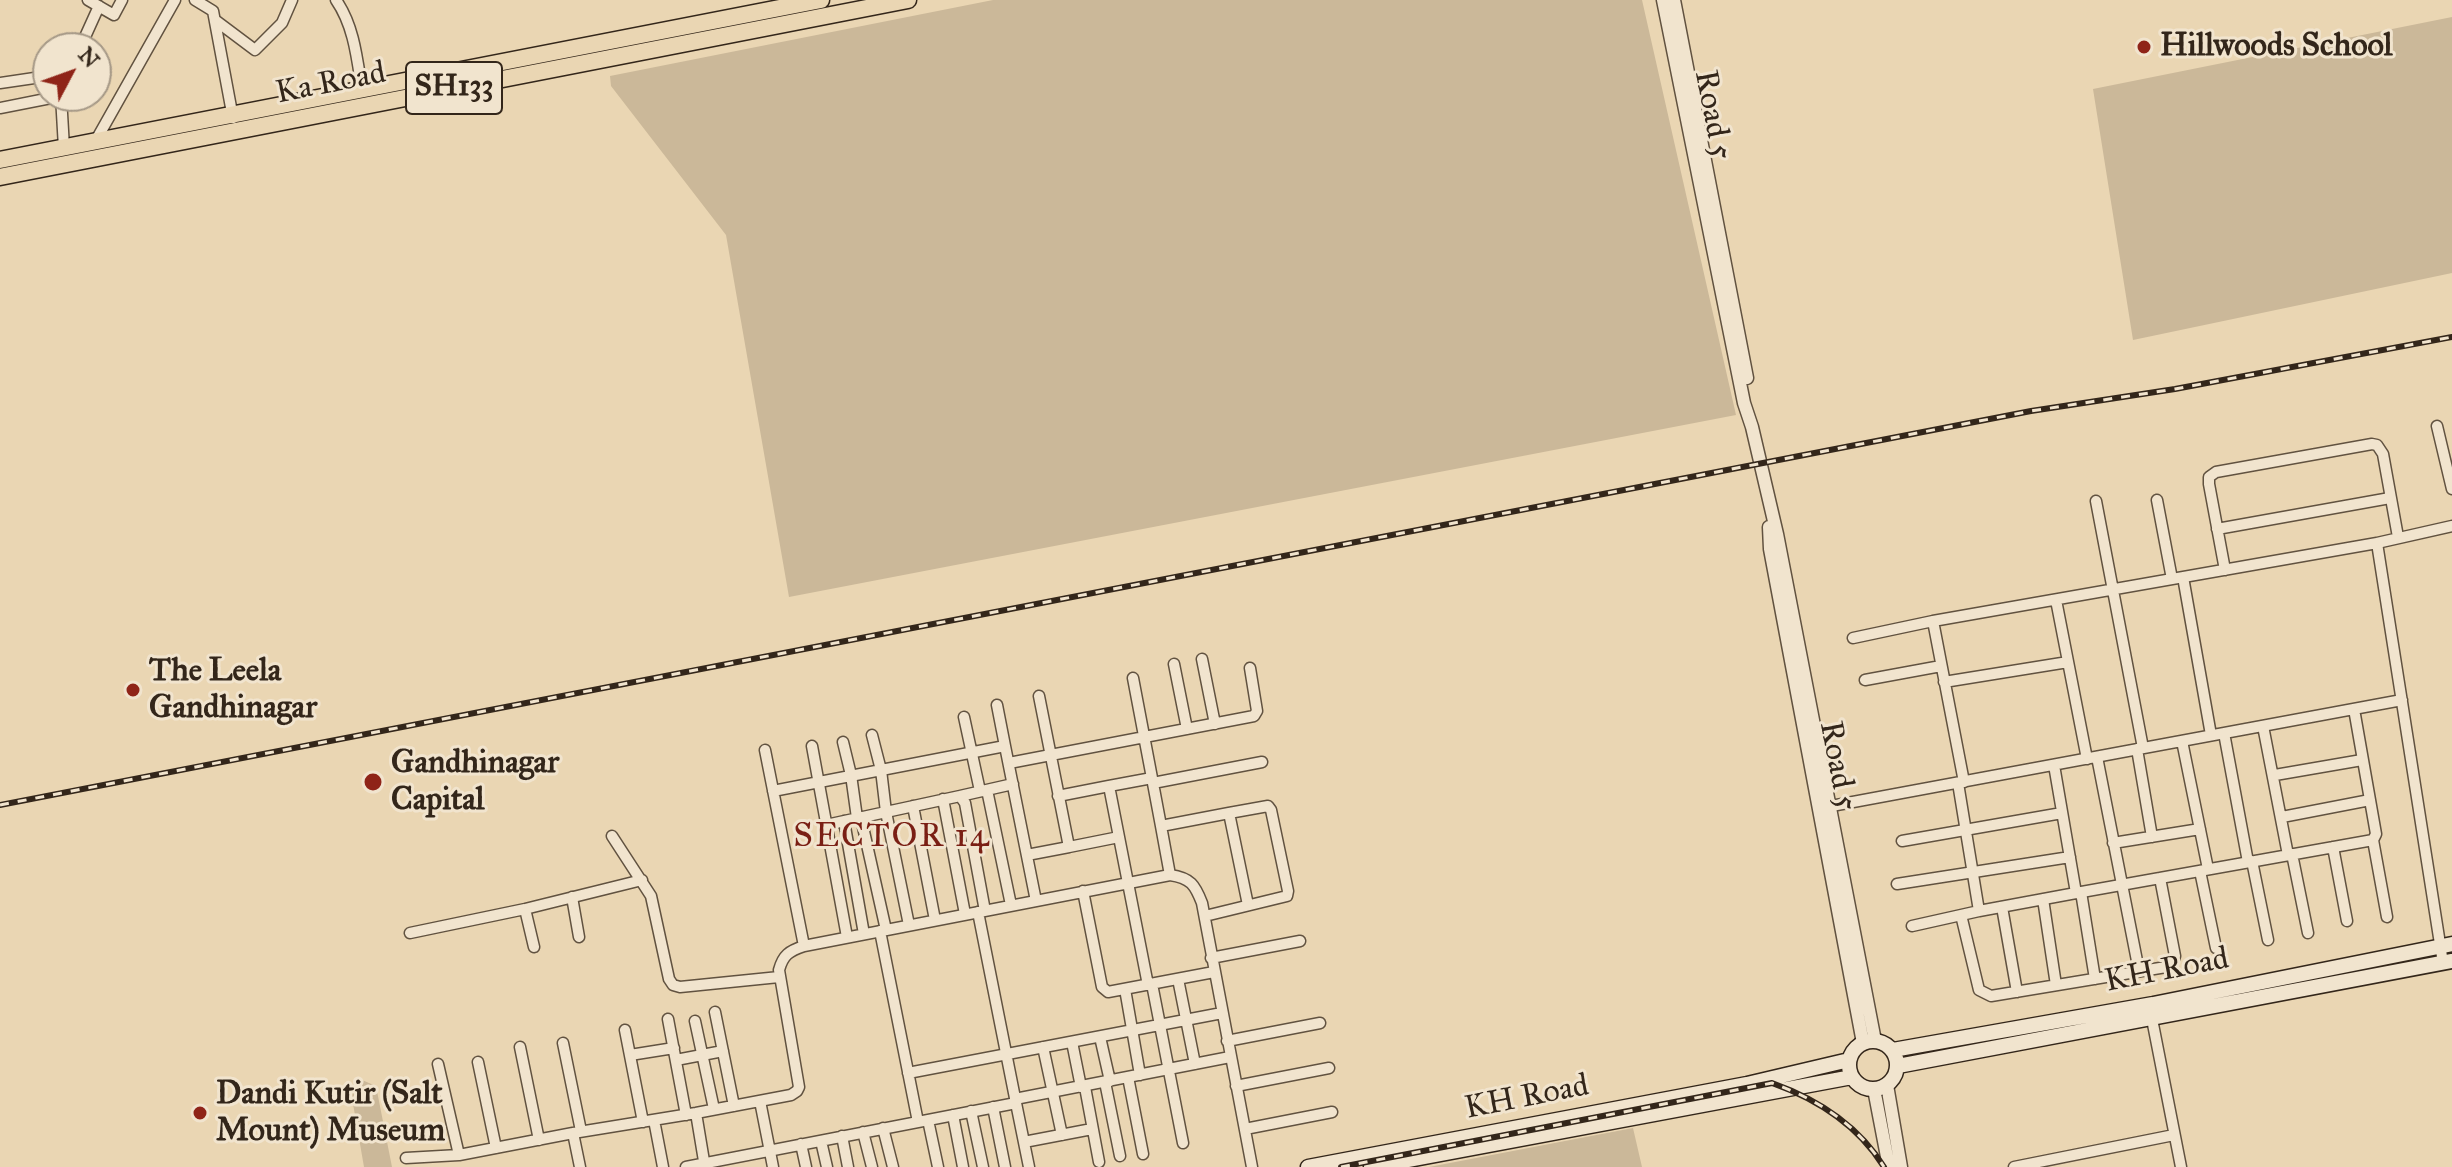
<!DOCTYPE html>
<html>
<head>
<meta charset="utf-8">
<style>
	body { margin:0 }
	#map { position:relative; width:2452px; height:1167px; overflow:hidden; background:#ead6b3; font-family:"IM FELL Great Primer",serif }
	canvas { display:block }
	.north { position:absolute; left:32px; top:32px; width:80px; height:80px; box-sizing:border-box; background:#f1e4ce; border:2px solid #a59886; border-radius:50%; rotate:49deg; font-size:22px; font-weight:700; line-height:32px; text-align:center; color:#33261a }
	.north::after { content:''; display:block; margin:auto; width:28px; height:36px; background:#8f2418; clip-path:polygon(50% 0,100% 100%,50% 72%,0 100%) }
</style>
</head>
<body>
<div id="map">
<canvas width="2452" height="1167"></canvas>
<div class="north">N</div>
</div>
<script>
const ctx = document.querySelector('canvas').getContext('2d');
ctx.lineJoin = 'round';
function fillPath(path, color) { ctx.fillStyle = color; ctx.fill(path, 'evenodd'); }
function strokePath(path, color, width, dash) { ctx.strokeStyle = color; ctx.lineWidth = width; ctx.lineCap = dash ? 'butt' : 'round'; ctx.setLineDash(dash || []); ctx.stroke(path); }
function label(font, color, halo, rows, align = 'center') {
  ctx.font = font + ' "IM FELL Great Primer",serif'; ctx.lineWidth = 6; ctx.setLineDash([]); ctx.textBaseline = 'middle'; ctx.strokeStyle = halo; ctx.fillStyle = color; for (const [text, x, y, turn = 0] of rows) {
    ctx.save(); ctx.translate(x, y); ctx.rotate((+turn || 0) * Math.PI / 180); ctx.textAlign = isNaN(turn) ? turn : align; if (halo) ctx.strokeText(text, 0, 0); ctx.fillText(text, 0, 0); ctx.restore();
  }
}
const green = new Path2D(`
	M993,0H1642L1736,415L789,597L726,235L611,86L610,76Z
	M2452,17V273L2133,340L2093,89Z
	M362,1080L376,1086L392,1167H364L352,1098L353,1085Z
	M1633,1128L1642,1167H1429Z`);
const minor = new Path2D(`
	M88,0L114,15L122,0
	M195,0L213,11L233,118
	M336,0C354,26 357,58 362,90
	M215,20L255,50L282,23L292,0
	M80,48L99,6
	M0,83L48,76
	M61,96L64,148
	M0,108L61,96
	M95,142L175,0
	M2437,426L2452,489
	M2157,500L2172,579
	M2096,501L2143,748
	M2217,529L2390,498
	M2225,570L2209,484V477L2216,472L2372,444L2377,445L2383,454L2398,537
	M2183,577L2211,735
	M2056,600L2087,759
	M1933,621L2377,543
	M1853,638L1933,621L1964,782
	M1202,659L1215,724
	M1174,664L1187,729
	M1133,678L1152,778
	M1865,680L1941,666
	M1944,682L2068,662
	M997,705L1005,746
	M2354,709L2376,834L2373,840
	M964,717L980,791
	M2263,726L2288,855
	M2224,733L2248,862
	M872,735L881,770L886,812L909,925
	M2182,741L2208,869
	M843,742L851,775L857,818
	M812,746L847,937
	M2137,749L2152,837
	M765,750L804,946
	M2097,757L2139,971
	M1009,763L1254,716L1257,711L1250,668
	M2275,775L2362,760
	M1153,783L1262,762
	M1958,783L1979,911L2076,893L2054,765
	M987,790L1011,905
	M773,791L1005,746L1036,901
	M960,796L1013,784
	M1058,796L1109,786
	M943,799L965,914
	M913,806L935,920
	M1826,807L2402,700
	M2282,817L2370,800
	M861,818L886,930
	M844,821L864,934
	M826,825L960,796L965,803L985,911
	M612,836L651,896L669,979L673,985L680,987L779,977
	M1902,841L2062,813
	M2113,843L2200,829
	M1069,847L1119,837
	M2333,847L2347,921
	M2292,854L2308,933
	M1027,855L1069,847L1039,696
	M2252,861L2268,940
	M2200,871L2216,948
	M1170,875L1161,826L1229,813
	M1897,884L2070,857
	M1083,891L1102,987L1108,992L1214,972
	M2081,892L2095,979
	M2076,893L2373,840L2387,917
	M572,897L579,937
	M2043,899L2056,985
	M2002,907L2017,992
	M525,909L534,947
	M978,912L1016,1103
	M1961,915L1979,990L1991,996L2166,967L2173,962L2175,956L2160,878
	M1205,916L1287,896L1288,891L1271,810L1268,806L1229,813L1248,905
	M1912,926L1979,911
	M880,931L918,1122
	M410,933L525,909L642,880
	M1211,958L1300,941
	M2443,963L2377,543L2452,526
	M1178,979L1195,1064
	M1152,984L1183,1143
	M1148,985L1109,786L1152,778L1161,826
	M1125,989L1140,1075
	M715,1012L734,1106
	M668,1019L686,1115
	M2152,1019L2181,1167
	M695,1021L714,1109
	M625,1030L643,1122
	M1100,1037L1110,1081
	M1227,1041L1320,1023
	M1072,1042L1081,1087
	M563,1043L581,1131
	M520,1047L539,1140
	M1043,1047L1062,1135
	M630,1055L674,1048
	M676,1060L723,1051
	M478,1062L496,1148
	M438,1064L459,1155L573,1133
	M908,1073L1222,1013
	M1128,1077L1143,1154
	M1105,1082L1120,1156
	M1236,1086L1329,1068
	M1085,1087L1099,1162
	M1015,1099L1230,1057
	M760,1101L773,1167
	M993,1107L1005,1167
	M971,1111L983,1167
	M696,1113L705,1167
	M953,1115L963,1167
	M654,1120L663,1167
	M928,1120L938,1167
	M883,1128L893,1167
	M1245,1129L1332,1112
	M863,1132L872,1167
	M842,1136L848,1167
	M821,1141L827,1167
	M1024,1142L1092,1129
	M801,1144L806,1167
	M406,1158L459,1155
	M580,1167L573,1133L696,1113L791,1095L797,1091L799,1087L779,970C783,955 789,951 804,946L1170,875C1191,878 1195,885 1202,903L1252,1167
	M686,1167L1016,1103L1029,1167
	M2014,1167L2174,1135`);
const tertiary = new Path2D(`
	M1663,0L1744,403L1752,427L1777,534L1875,1041
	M1674,0L1747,378
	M1769,527L1770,549L1863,1043
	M1887,1085L1901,1167
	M1874,1089L1889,1167`);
const secondary = new Path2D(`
	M1849 1065a24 24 0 1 1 48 0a24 24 0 1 1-48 0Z
	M1893,1050L2153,1004L2452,944
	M1898,1066L2452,961
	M1308,1167L1747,1084L1849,1060
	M1371,1167L1852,1077`);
const primary = new Path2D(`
	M0,160L821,0
	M0,177L908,0`);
const rail = new Path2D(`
	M0,805L2031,411L2175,389L2452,337
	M1341,1167L1772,1083C1817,1099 1858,1125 1884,1167`);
const markers = [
	[2144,47,8,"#8f2418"],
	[133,690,8,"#8f2418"],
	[373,782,10,"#8f2418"],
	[200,1113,8,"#8f2418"]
];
const shields = [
	[454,88,96]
];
const shieldNames = [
	["SH133",454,88]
];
const poiNames = [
	["Hillwoods School",2160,47],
	["The Leela",149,672],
	["Gandhinagar",149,709],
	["Gandhinagar",391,764],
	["Capital",391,801],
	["Dandi Kutir (Salt",216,1095],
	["Mount) Museum",216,1132]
];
const streetNames = [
	["Ka Road",331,84,-11],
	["Road 5",1712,115,79],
	["Road 5",1837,766,79],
	["KH Road",2167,971,-11],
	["KH Road",1527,1098,-11]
];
const neighbourhoodNames = [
	["SECTOR 14",892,838]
];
fillPath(green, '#cbb899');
strokePath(minor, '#615240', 13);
strokePath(tertiary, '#615240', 15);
strokePath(secondary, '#33261a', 17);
strokePath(primary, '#33261a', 19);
strokePath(minor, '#f1e4ce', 10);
strokePath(tertiary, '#f1e4ce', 12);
strokePath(secondary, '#f1e4ce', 14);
strokePath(primary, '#ead6b3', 16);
strokePath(rail, '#33261a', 6);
strokePath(rail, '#f1e4ce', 3, [9]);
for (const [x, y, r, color] of markers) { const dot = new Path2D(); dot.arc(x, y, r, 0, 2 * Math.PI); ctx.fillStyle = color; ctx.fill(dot); strokePath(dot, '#f1e4ce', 3); }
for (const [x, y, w] of shields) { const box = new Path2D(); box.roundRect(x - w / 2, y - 26, w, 52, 6); ctx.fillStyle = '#f1e4ce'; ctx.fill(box); strokePath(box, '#33261a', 2); }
label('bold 30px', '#33261a', null, shieldNames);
label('bold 32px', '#33261a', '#f1e4ce', poiNames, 'left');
label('32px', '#33261a', '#f1e4ce', streetNames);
ctx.letterSpacing = '2px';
label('34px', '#7a1f14', '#f1e4ce', neighbourhoodNames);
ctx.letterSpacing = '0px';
</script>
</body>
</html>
